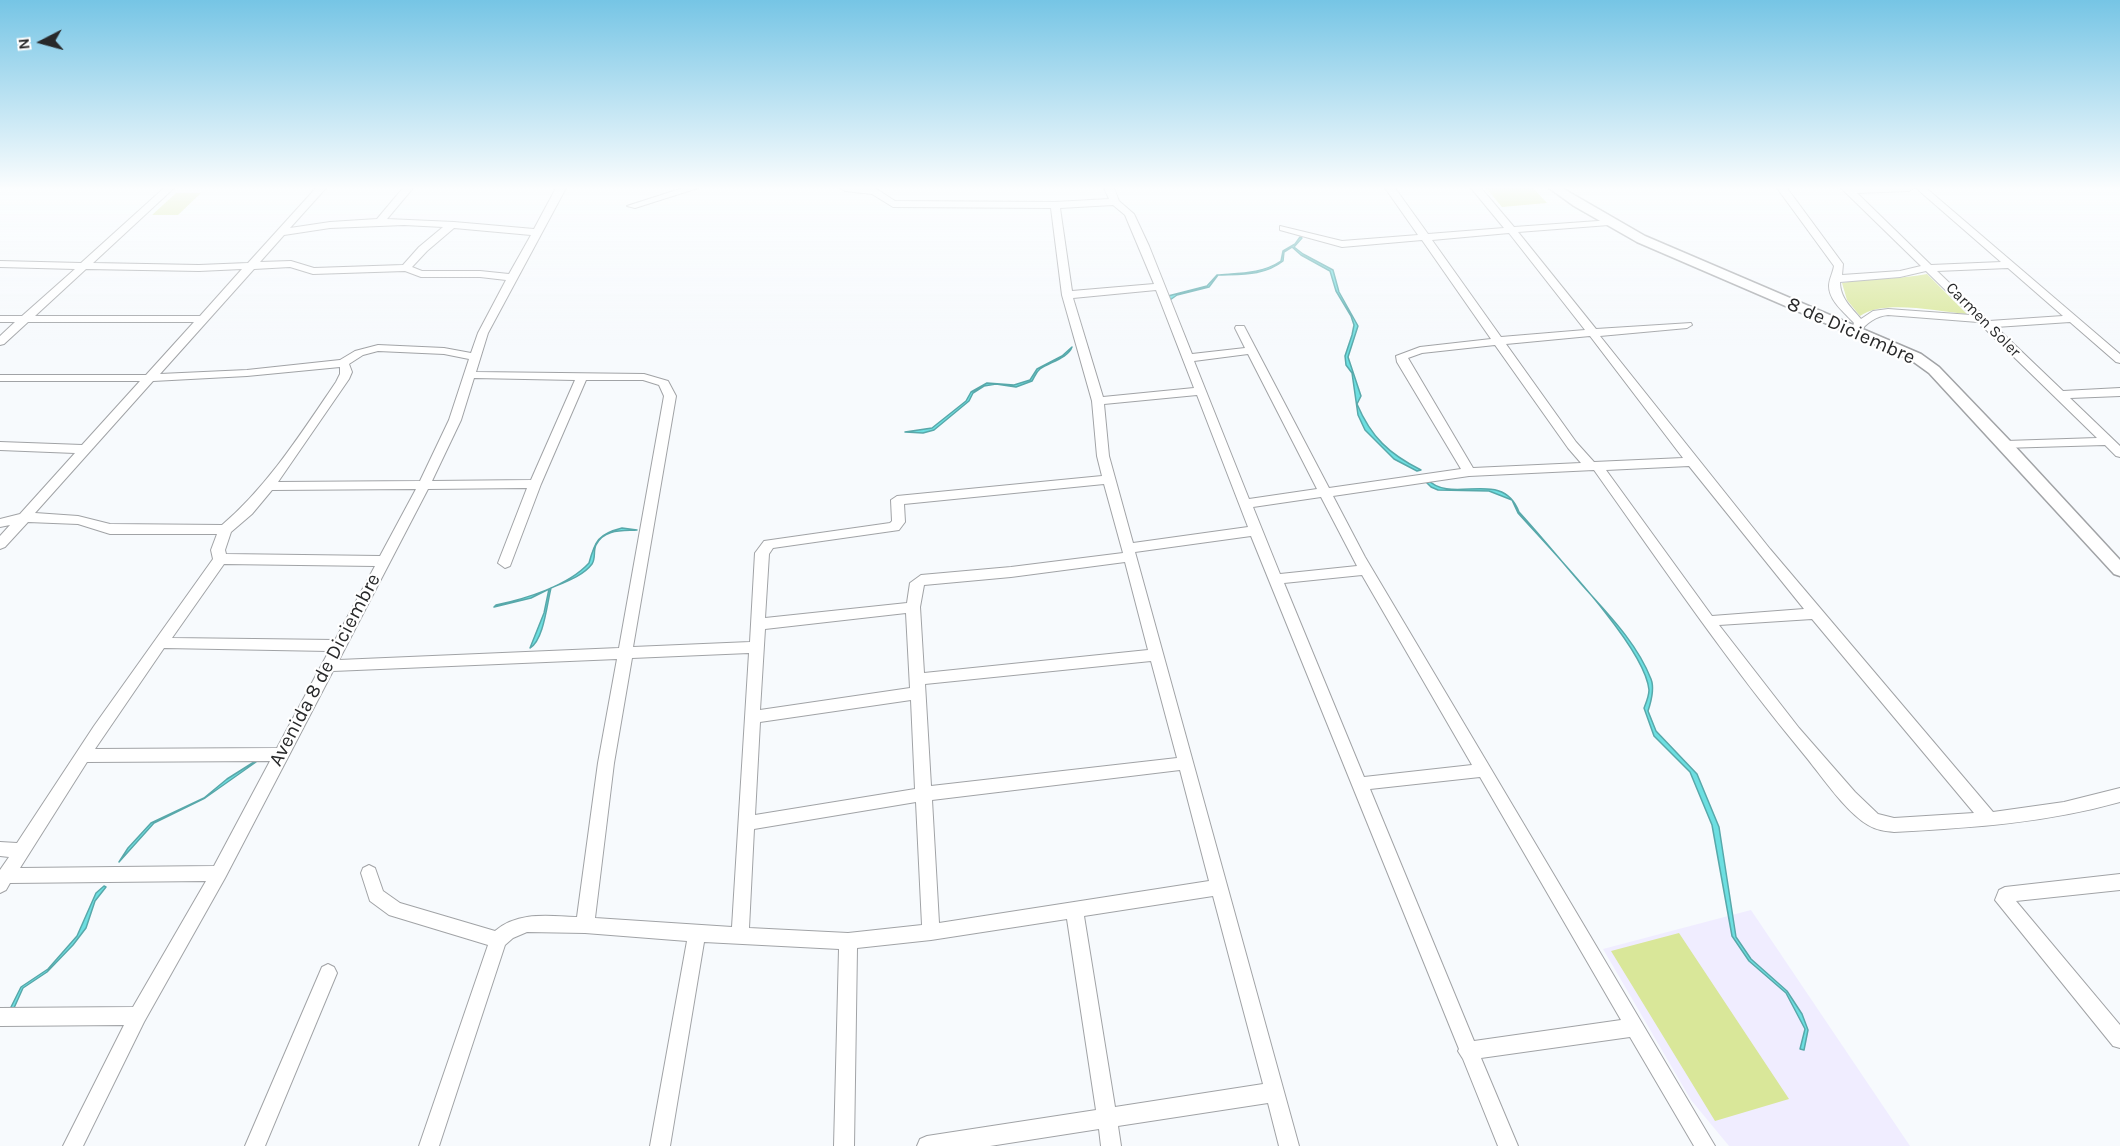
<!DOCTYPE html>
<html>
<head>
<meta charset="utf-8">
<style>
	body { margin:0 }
	#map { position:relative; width:2120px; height:1146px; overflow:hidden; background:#f7fafd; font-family:Karla,sans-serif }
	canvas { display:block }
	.north { position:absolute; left:12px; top:12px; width:60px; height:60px; -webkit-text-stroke:4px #fff; paint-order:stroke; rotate:264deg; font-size:16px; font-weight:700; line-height:24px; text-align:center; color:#28292a }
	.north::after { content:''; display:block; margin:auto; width:21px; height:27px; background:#28292a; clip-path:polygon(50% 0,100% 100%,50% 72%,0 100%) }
</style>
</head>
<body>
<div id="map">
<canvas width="2120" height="1146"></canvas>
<div class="north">N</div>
</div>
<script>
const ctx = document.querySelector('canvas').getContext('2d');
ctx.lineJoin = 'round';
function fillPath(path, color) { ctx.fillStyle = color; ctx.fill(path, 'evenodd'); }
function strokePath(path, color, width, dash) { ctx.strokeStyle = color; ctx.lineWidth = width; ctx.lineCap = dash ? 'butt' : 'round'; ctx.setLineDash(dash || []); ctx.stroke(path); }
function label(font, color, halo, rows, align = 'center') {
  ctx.font = font + ' Karla,sans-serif'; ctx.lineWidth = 4.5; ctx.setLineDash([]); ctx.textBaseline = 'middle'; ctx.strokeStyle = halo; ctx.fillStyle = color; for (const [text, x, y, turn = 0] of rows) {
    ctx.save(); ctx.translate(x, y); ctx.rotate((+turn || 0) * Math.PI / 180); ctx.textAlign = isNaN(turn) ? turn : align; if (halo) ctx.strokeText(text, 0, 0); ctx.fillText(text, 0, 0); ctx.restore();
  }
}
const education = new Path2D(`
	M1751,910L1910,1146H1729L1691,1100L1603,949Z`);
const green = new Path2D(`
	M1486,188H1533L1547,203L1502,207Z
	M176,193H201L178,215H152Z
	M1927,274L1967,314C1937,312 1885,299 1860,316L1847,300L1842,283C1870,277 1899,280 1927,274Z
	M1679,933L1789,1099L1715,1121L1611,951Z`);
const water = new Path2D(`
	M1300,237L1302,238L1294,247L1303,254L1333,270L1339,292L1358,326L1348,357L1361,396L1357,404C1371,437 1389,454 1421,470L1417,471L1394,459L1365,430L1358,415L1352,373L1346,365L1345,356L1352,335L1354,325L1351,316L1336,291L1330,271L1301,255L1292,247L1284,252L1283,261C1264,276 1241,274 1218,275L1209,287L1177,295L1170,300L1168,296L1207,286L1217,275C1239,273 1262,274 1281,261L1283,251L1295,244Z
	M1072,347C1068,358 1050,362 1040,369C1036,372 1035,376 1032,381L1016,387L996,384L984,386L973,393L969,401L934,430L923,433L905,432L932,428L966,401L971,392L987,383L1014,385L1030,380L1037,369L1062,356Z
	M1423,479H1427C1452,506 1502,467 1519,512C1541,536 1562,562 1583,586C1608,614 1637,643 1651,679C1655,689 1651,702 1648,711L1656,731L1697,774L1719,827L1736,937L1751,959L1787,991L1802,1014L1808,1030L1804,1050L1800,1049L1805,1029L1786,993L1749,961L1732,936L1712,825L1690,772L1654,736L1644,708C1646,703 1649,696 1649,690C1645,646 1550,549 1518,513L1512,500L1489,491L1438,490L1431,487Z
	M622,528L637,530C625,531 604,528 596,545C593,551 596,558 592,564C583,576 565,582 551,588C547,603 544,640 530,648L544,613L549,589L531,598L494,607L496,605C525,599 568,586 589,563C595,541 598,534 622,528Z
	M254,762H256L205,798L154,823L119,862L128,848L151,823L204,798L227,779Z
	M104,886L106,887L95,901L86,928L73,945L47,972L23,988L14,1008L10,1009L21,987L48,969L77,936L96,893Z`);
const minor = new Path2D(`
	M164,188H174L93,263L199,265L248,263L316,188H326L290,228L330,222L377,219L403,188H413L387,219L454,222L534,229L556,188H566L488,333L476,372L644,374L668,381L676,396L633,647L750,642L755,553L764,541L890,523L892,521L891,500L897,496L1102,476L1097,456L1092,401L1062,295L1051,208L893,207L872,194L845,191L840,188H875L895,201L1055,202L1109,199L1104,188H1114L1119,201L1134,214L1149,246L1192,354L1245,348L1235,328L1236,326H1244L1329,488L1461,469L1397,362L1396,356L1420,347L1491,339L1422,240L1342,247L1280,230V226L1342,241L1418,235L1385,188H1395L1428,234L1504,228L1471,188H1481L1514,227L1612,220V224L1609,225L1518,232L1596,329L1691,323L1692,325L1687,328L1600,336L1770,549L1993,812L2064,802L2120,788V802C2045,823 1971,828 1894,832C1885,831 1876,830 1868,825C1845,811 1823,778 1806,757C1730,666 1663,567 1594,470L1469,476L1333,496L1365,557L1715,1146H1694L1630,1037L1481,1058L1518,1146H1498L1463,1059L1458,1051L1459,1049L1251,536L1135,552L1299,1146H1279L1268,1103L1118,1126L1121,1146H1101L1099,1129L990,1146H917L920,1139L927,1136L1096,1110L1067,919L931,940L857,948L854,1146H834L839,949L704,942L670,1146H650L687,941L585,933L527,932L513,938L505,945L439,1146H419L488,945L389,915L370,901L361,873L363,868L369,865L375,868L383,891L400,903L495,931C518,911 549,916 577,917L598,763L617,659L333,671L225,878L144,1022L83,1146H63L124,1025L0,1026V1008L133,1007L206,881L10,883L6,890L0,893V870L9,857L0,856V842L17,843L94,726L213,559L211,550L217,534H110L78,524L28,522L5,547L0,549V536L10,525L0,527V519L20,514L75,453L0,450V442L82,445L140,381H0V375H146L194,322H28L4,344L0,345V336L15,322H0V316H22L75,269L0,267V261L81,263ZM1113,205L1125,215L1154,284L1072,291L1060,208ZM404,225L443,227L419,247L403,265L314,268L291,261L260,262L284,235L330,228ZM454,228L531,235L509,274L480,271H422L412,267L427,251ZM1509,233L1585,330L1501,337L1432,240ZM290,267L313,274L405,271L421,277H480L506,280L478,333L471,353L444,348L378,345L355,351L340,360L247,370L160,374L254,269ZM86,269L199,271L242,269L200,316H35ZM1156,290L1194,388L1103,397L1073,298ZM1590,336L1683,458L1594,462L1576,442L1506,344ZM1495,345L1568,448L1581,463L1473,468L1408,358L1422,353ZM378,351L444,354L469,359L449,420L420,481L278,482L349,379L352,372L349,364L363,355ZM1248,354L1317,489L1249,499L1194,361ZM340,367V374L336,382C302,432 268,486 222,525L110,524L78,516L35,513L153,381L247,376ZM474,378L575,380L531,480L432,481L461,420ZM586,380H643L659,385L664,396L619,648L339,660L428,489L527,488L498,563L505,568L510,566L541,484ZM1197,395L1248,527L1133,543L1109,456L1104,404ZM1689,466L1804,609L1712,616L1606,470ZM1104,484L1123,553L1011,567L921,575L910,583L907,603L765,618L769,554L773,548L899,530L905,522L904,504ZM416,489L380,556L226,554L225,550L231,532L252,514L272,490ZM1321,497L1357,566L1280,574L1253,507ZM1125,562L1148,650L924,673L920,607L924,585L1011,577ZM224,564L375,566L335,640L172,638ZM1362,575L1472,765L1364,777L1284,583ZM906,613L910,688L760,710L765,629ZM1812,619L1974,813L1894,818L1878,814L1855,792L1799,728L1719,625ZM164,648L329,651L277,748L95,749ZM749,653L732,927L595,918L614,763L632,658ZM1151,661L1177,758L931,786L925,684ZM911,700L915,789L755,815L760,722ZM270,761L214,866L20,868L87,762ZM1180,770L1209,881L939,923L932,800ZM1480,777L1621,1020L1474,1041L1370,789ZM916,802L922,925L848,933L749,928L754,829ZM1213,896L1263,1084L1115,1107L1084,916Z
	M683,188H698L635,208L627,206Z
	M1777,188H1787L1843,264L1842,275L1900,271L1921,266L1841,188H1914L1909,191L1857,193L1931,265L2001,262L1916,188H1926L2120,354V363L2116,362L2070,322L1996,327L2063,391L2120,388V396L2070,398L2120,446V457L2116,456L2105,445L2002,448L2000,445L2002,442L2006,441L2097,438L1978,322L1888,315C1877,316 1865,323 1860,333H1852L1851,331L1854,323C1845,313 1829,301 1829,286C1829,279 1833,273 1834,266ZM2008,268L2063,316L1989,321L1937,271ZM1926,271L1971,315L1888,309L1873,311L1861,319C1851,307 1840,298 1840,282L1900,277Z
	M2120,874V890L2016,901L2120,1025V1048L2113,1046L1995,900L1999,890L2005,887Z
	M328,964L334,967L337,973L265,1146H245L322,967Z`);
const tertiary = new Path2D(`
	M1549,188H1562L1645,236L1921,354L1939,367L2011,442L2120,560V576L2114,574L1929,373L1911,360L1637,242L1574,206Z`);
const farStreetnames = [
	["Carmen Soler",1983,320,45]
];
const streetNames = [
	["8 de Diciembre",1851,331,24],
	["Avenida 8 de Diciembre",325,670,-62]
];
fillPath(education, '#f0edff');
fillPath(green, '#d9e799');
fillPath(water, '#6cdfe1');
strokePath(water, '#58a8aa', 1.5);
strokePath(minor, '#a1a3a6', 2);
strokePath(tertiary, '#a1a3a6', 3);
fillPath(minor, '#fff');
fillPath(tertiary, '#fff');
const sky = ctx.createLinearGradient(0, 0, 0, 348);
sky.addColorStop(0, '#76c5e5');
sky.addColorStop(0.54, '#fbfdfe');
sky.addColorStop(1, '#fbfdfe00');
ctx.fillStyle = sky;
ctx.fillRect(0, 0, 2120, 348);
label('16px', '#28292a', '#fff', farStreetnames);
label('20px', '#28292a', '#fff', streetNames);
</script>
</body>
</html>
